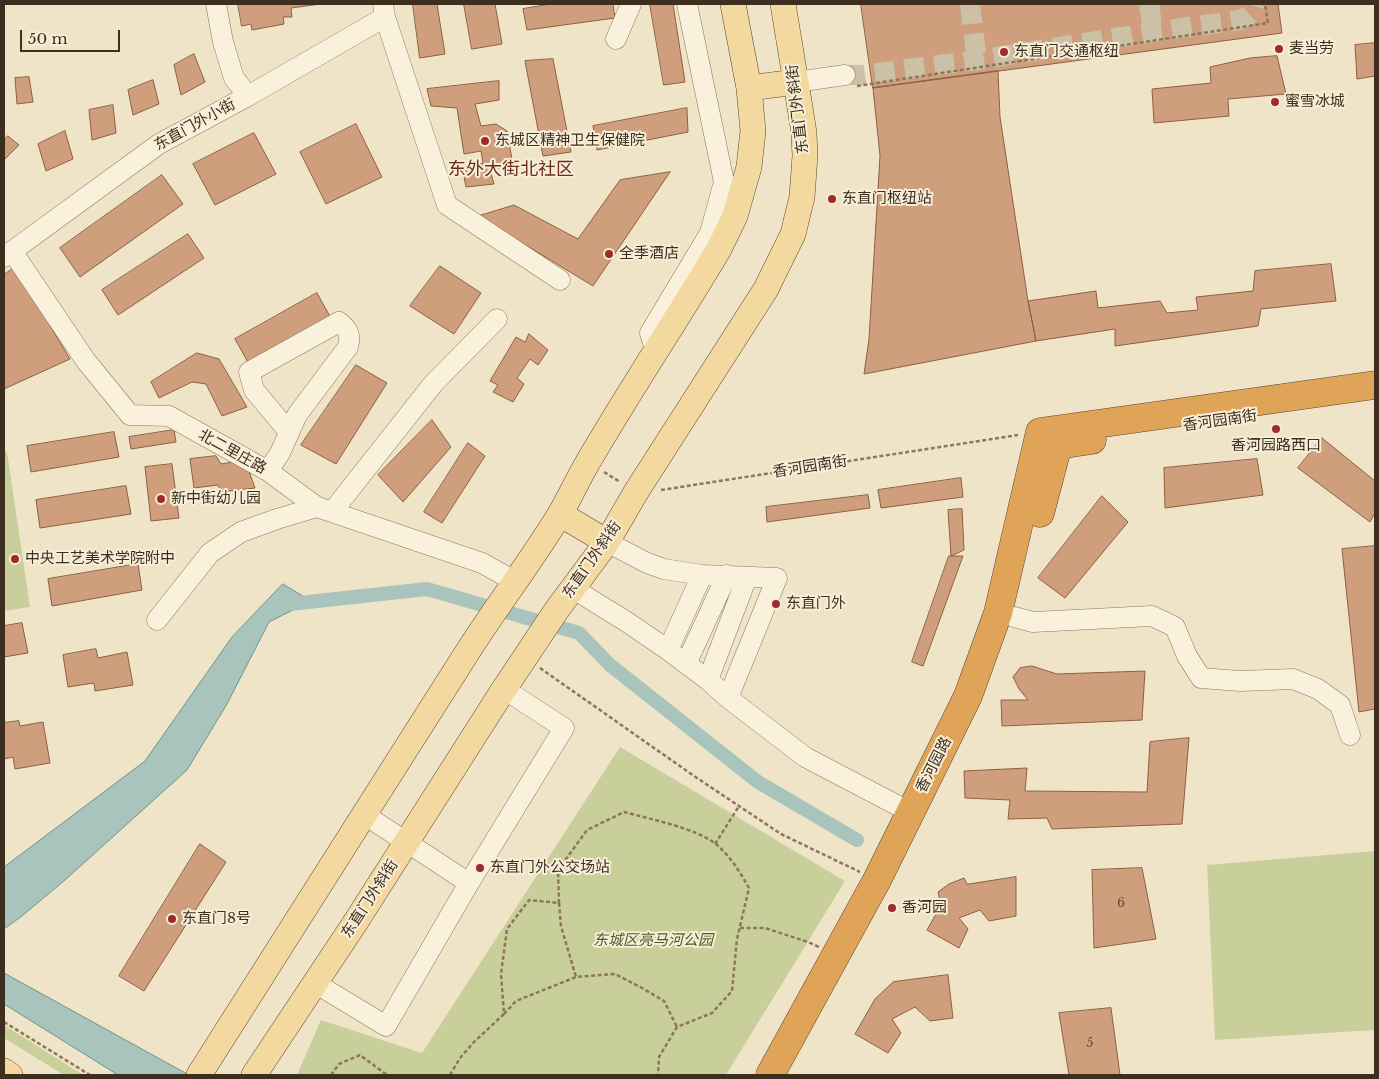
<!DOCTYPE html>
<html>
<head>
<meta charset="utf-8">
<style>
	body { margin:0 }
	#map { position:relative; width:1379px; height:1079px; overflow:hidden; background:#f0e4c8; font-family:"Libre Baskerville",serif }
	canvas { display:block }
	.frame { position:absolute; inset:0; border:5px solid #3d2e20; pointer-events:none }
	.scale { position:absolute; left:20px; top:30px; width:100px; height:22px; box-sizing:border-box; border:2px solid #3d2e20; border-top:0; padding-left:6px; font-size:15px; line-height:18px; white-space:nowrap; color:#3d2e20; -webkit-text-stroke:4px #f7eed8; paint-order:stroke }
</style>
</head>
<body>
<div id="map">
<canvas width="1379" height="1079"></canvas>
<div class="frame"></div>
<div class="scale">50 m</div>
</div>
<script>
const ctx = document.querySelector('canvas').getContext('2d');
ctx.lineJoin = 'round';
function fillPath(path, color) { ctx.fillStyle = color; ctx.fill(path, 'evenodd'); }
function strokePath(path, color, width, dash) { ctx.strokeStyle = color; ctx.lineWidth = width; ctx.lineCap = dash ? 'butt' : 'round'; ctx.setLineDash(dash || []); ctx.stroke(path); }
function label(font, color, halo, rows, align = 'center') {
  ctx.font = font + ' "Libre Baskerville","Noto Sans SC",serif'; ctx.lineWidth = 4; ctx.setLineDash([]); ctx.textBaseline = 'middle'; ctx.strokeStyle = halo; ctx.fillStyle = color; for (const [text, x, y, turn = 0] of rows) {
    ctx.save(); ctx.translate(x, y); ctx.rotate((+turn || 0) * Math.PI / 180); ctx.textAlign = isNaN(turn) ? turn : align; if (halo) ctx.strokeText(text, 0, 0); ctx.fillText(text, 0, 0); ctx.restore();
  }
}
const green = new Path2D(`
	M4,452H7L30,607L4,611Z
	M620,747L845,881L726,1075H297L321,1020L422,1053Z
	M1375,851V1030L1215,1040L1207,865Z
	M4,1025L83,1075H64L4,1038Z`);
const water = new Path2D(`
	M283,584L311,601L269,622L227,704L187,770L65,880L22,916L4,929V867L145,761L232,637Z
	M4,973L189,1075H118L4,1004Z`);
const canal = new Path2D(`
	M290,604L427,589L579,633L610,665L758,782L857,840`);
const building = new Path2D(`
	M238,4H321L291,8L292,17H283L284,24L252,30L251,24L242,26Z
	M413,4H437L445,54L420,58Z
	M464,4H495L502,44L472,49Z
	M551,4H613L615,18L527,30L523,9Z
	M650,4H673L685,82L664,85Z
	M861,4H1278L1282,33L873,88Z
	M1375,43V76L1357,79L1355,45Z
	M194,54L205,82L181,95L174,65Z
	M1277,56L1286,94L1228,99L1229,116L1154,123L1152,89L1211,83L1210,67L1250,58Z
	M553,59L571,152L543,156L525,61Z
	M998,71L1000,117L1028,301L1036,341L864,374L869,339L880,156L873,88Z
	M29,77L33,102L17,104L15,78Z
	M153,80L159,104L133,115L128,90Z
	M499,81V100L475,104L481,126L496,124L507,131L513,165L490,170L494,184L466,187L462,167L483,163L481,151L464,154L457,108L431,106L427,89Z
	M113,105L116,133L92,140L89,110Z
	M687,108L688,132L597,150L593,126Z
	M356,124L382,177L326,204L300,152Z
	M65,131L73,159L46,171L38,144Z
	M254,133L276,174L215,205L193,164Z
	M8,136L19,145L4,160V140Z
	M670,172L593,286L478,216L514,205L578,239L620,180Z
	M162,175L183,204L80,277L60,248Z
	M188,234L204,258L118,315L102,290Z
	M1331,264L1336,301L1261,309L1258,326L1115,346V329L1036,341L1028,301L1096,291L1098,308L1160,301L1167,313L1198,310L1196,297L1253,291L1255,271Z
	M440,266L481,293L454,334L410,306Z
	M15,267L70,359L4,389V275Z
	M317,293L332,320L250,366L235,339Z
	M529,334L548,350L538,365L530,359L517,378L524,384L513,402L493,392L498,385L490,381L516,337L525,342Z
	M197,353L219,359L247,407L222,416L206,384L192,382L159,398L151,382Z
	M356,365L387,383L336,464L301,445Z
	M432,420L451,447L403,502L378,475Z
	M174,430L176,442L131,449L129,437Z
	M114,432L119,457L31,472L27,446Z
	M1322,438L1375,481V513L1370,522L1298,468Z
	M468,443L485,456L442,523L424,512Z
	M216,456L221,464L245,460L255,488L221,492L218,485L194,488L190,459Z
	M1257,459L1263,495L1165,508L1164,468Z
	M172,464L179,518L151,521L145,467Z
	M961,478L963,497L881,508L878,490Z
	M126,486L131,514L40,528L36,500Z
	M868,495L870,508L767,522L766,507Z
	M1102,496L1128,522L1065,598L1038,578Z
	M962,509L964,550L951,556L948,510Z
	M1375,546V709L1359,712L1342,549Z
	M949,556H963L923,666L912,662Z
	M138,564L142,590L52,606L48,579Z
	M22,623L28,653L4,657V626Z
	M96,649L98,658L127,652L133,685L95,691L94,683L68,687L63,655Z
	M1032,666L1057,674L1145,671L1142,720L1002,726L1001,700H1028L1019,689L1013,677L1020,668Z
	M19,721L20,726L43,722L50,763L15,769L13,757L4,759V723Z
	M1189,738L1182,824L1052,829L1047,818L1008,819L1010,800L965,798L964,771L1027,768L1025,791L1147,792L1150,742Z
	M200,844L226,862L144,991L119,976Z
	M1142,868L1156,939L1094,948L1092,870Z
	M1016,877V916L989,921L980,910L959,918L968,929L959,948L927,930L941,905L938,892L949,884L964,878L967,884Z
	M948,975L953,1018L930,1021L915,1007L892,1019L901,1033L888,1053L855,1034L875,999L893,982Z
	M1111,1008L1120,1075H1069L1059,1013Z`);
const minorTunnel = new Path2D(`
	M970,4L977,60
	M1149,4L1153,32
	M845,75H863L977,60L1153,32L1240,20C1248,16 1253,13 1255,4`);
const path = new Path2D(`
	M857,86L1268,23L1265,4
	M604,472L620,482
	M661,490L1018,435
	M540,668L694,776L781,834L860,872
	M715,844L739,806
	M559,903L561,926L576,977
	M740,928H765L808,942L819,947
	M504,1014L516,1001L576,977L615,974L642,988L664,1001L677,1027
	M4,1022L90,1075
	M331,1075L339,1064L360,1055L387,1075
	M450,1075L460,1058L474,1042L504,1014L501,974L507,929L529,900L559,903L558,870L587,830L624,812C650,819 695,828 716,844C730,856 740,872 749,888L737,939L732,991L712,1013L677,1027L659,1057L658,1075`);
const minor = new Path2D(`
	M216,4L223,42L234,78L248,96
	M385,17L447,205L560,280
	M616,39L631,4
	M796,82L845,75
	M12,251L86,361L130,415L169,416L268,471L317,507L482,563L516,582
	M4,257L159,144L248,96L385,17L383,4
	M656,352L650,333L710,233L724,182L687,4
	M268,471L280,453L297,415L348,347C351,335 349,330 339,322L249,372L254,390L289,432
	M332,512L433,384L497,319
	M607,542L647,563L664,569L702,575L777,578L728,698
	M572,588L627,622L668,650L708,680L728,698L805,757L910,812
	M1014,617L1033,622L1152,616L1175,627L1187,656L1201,678L1240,681L1293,679L1318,689L1340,705L1350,735
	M157,620L210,553L241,532L277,519L317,507
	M668,650L702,575
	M686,664L727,575
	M708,680L747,577
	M365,815L469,883L564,728L504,689
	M315,983L386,1026L469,883`);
const major = new Path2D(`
	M749,88L796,82
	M560,514L607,542
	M4,1071L10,1075
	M199,1075C290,934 379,790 470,648C499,603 532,560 560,514C570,497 578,479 588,462C630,390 676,321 719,249L735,216L749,167L753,131L749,88L733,4
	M254,1075L355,923L504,689L556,611L607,542L636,492L766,289L793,234L802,197L805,156L804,133L798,95L783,4`);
const highway = new Path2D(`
	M1040,513L1058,445L1092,440
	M770,1075L877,880L968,696L998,613L1040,432L1375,385`);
const markers = [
	[1279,49,5,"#9e2a2b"],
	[1004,52,5,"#9e2a2b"],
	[1275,102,5,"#9e2a2b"],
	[485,141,5,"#9e2a2b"],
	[832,199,5,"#9e2a2b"],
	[609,254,5,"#9e2a2b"],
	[1276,429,5,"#9e2a2b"],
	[161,499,5,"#9e2a2b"],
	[15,559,5,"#9e2a2b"],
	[776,604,5,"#9e2a2b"],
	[480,868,5,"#9e2a2b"],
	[892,908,5,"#9e2a2b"],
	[172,919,5,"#9e2a2b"]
];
const numberNames = [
	["6",1121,904],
	["5",1090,1044]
];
const poiNames = [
	["麦当劳",1289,49],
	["东直门交通枢纽",1014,52],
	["蜜雪冰城",1285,102],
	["东城区精神卫生保健院",495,141],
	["东直门枢纽站",842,199],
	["全季酒店",619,254],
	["香河园路西口",1276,446,"center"],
	["新中街幼儿园",171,499],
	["中央工艺美术学院附中",25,559],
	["东直门外",786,604],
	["东直门外公交场站",490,868],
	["香河园",902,908],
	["东直门8号",182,919]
];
const streetNames = [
	["东直门外斜街",798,109,-97],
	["东直门外小街",195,125,-29],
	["香河园南街",1220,421,-8],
	["北二里庄路",232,452,29],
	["香河园南街",810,467,-9],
	["东直门外斜街",592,560,-55],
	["香河园路",934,765,-63],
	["东直门外斜街",370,899,-57]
];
const parkNames = [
	["东城区亮马河公园",653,941]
];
const quarterNames = [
	["东外大街北社区",511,170]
];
fillPath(green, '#c9cf9b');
fillPath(water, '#a9c4bc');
strokePath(water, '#6f938a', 1);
strokePath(canal, '#a9c4bc', 14);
fillPath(building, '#cf9f7d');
strokePath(building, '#8d5f41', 1);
strokePath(minorTunnel, '#ccc0a6', 20, [20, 10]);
strokePath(minor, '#8d765c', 21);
strokePath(major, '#5b4430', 26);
strokePath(highway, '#5b4430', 29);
strokePath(path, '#8d765c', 2.5, [4, 2.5]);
strokePath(minor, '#faf1dc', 20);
strokePath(major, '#f3d9a0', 25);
strokePath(highway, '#e0a458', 28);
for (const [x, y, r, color] of markers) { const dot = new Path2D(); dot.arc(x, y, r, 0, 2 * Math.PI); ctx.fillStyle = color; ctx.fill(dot); strokePath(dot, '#f7eed8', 2); }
label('12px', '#624a37', null, numberNames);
label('15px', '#3d2e20', '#f7eed8', poiNames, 'left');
label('15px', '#3d2e20', '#f7eed8', streetNames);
label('italic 15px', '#4d5a26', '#f7eed8', parkNames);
label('18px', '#6b2e1e', '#f7eed8', quarterNames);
</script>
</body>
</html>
